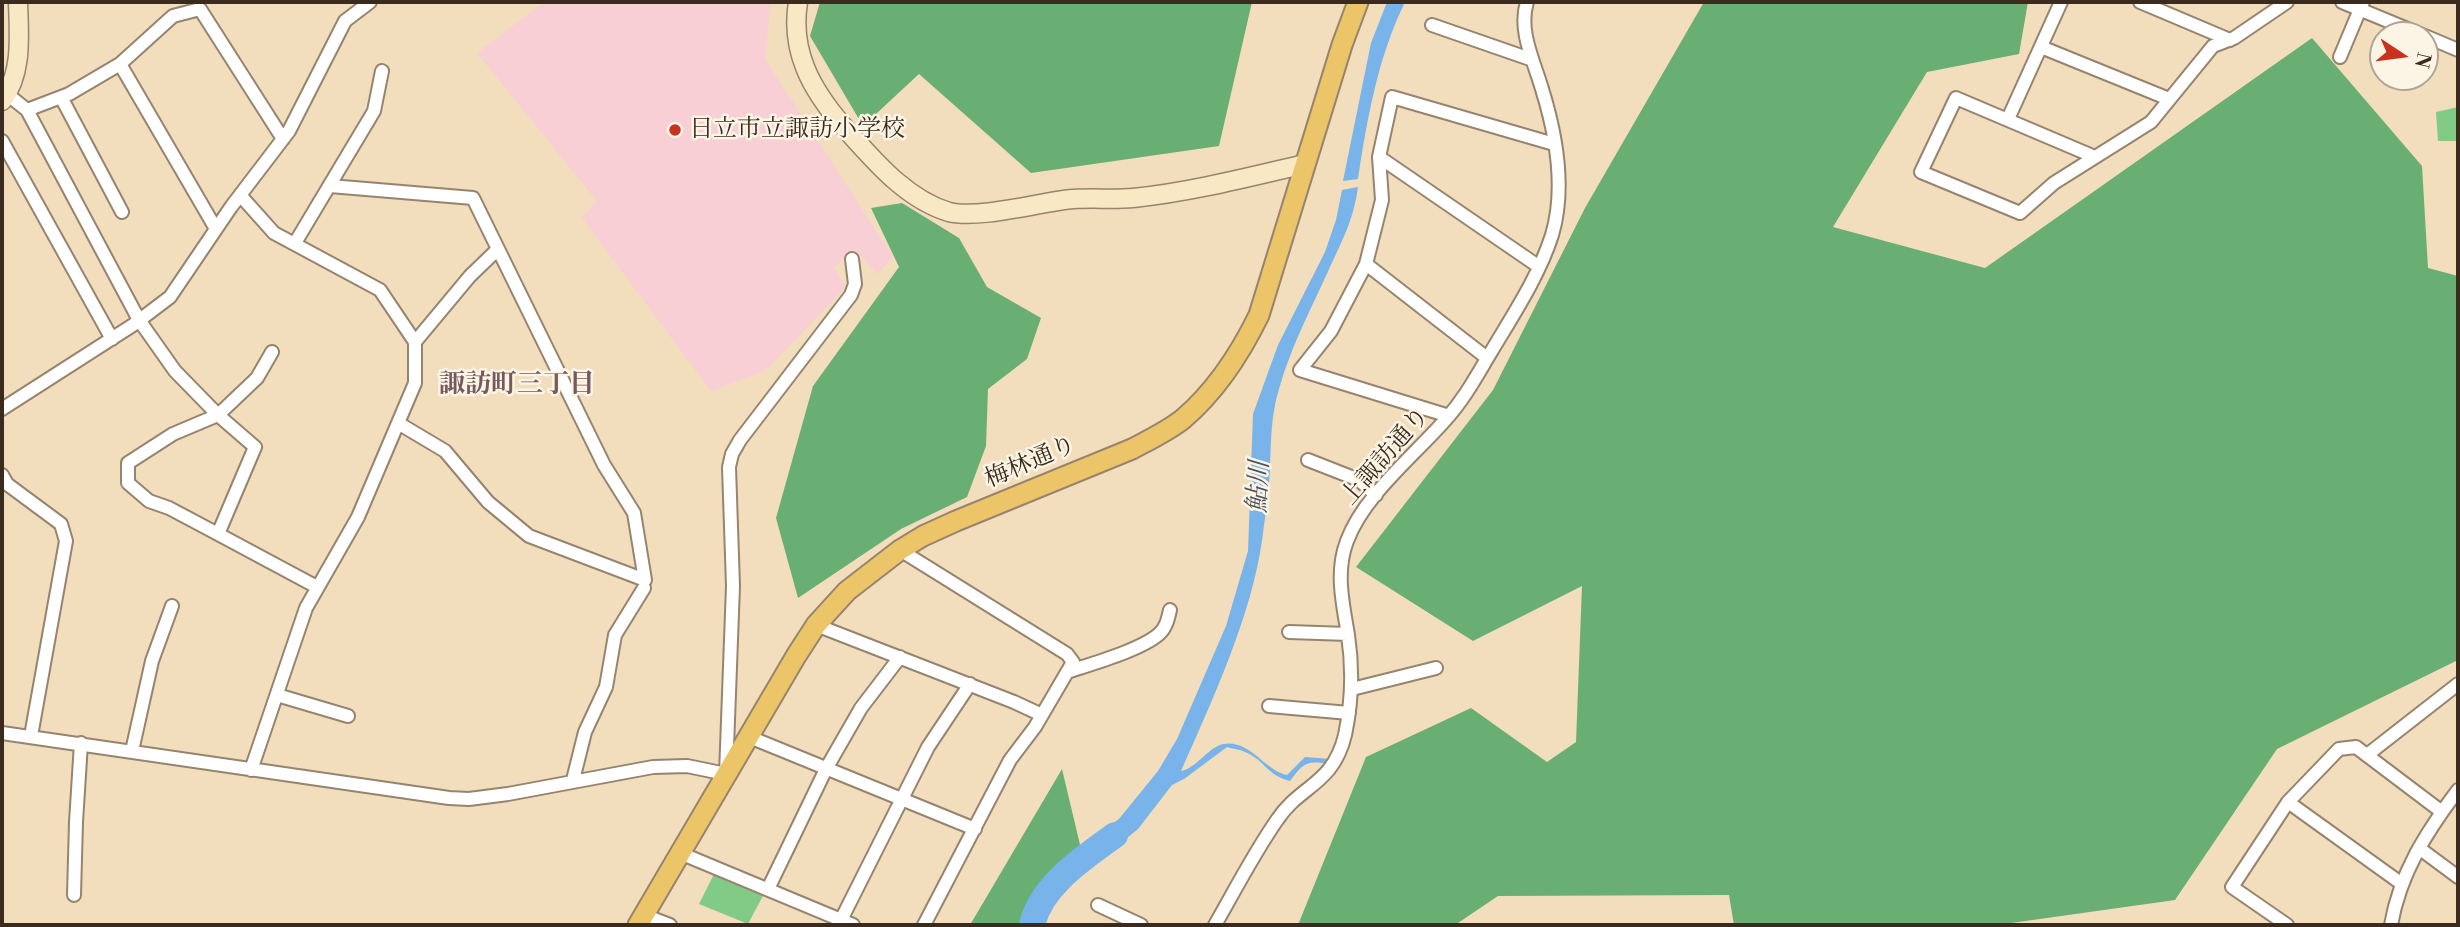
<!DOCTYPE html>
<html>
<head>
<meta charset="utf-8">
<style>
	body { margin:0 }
	#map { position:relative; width:2460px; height:927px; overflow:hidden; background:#f2ddbd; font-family:"Libre Bodoni",serif }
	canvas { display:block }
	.frame { position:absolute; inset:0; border:4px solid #3b2a1e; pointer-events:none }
	.north { position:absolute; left:2369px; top:21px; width:70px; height:70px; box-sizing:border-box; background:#fcf5e5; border:2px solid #afa495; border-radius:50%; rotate:103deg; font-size:19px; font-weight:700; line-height:28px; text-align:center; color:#3b2a1e }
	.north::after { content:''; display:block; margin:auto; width:24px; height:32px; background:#c8321e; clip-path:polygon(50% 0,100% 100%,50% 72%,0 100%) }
</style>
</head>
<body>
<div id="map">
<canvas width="2460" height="927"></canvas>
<div class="frame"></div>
<div class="north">N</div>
</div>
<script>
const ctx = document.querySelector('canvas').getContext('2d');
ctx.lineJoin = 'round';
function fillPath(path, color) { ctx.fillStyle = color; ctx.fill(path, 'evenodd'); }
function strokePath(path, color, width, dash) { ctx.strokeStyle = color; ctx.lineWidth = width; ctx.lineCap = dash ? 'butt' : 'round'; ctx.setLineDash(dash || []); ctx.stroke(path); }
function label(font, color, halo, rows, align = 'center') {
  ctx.font = font + ' "Libre Bodoni","Noto Serif JP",serif'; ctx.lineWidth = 5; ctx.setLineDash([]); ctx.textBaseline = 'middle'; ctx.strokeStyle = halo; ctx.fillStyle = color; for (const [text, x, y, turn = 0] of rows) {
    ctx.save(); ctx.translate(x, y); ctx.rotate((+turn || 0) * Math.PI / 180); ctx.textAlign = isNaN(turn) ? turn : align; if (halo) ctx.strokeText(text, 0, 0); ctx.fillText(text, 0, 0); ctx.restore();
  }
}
const built = new Path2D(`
	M544,2H771L765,59L893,257L877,274L854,249L834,268L846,287L765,371L711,391L582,218L597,201L477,53Z`);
const green = new Path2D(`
	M2458,107V141H2438L2436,112Z
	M716,870L765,892L748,924L699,904Z`);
const forest = new Path2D(`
	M820,2H1252L1219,146L1031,173L919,74L863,126L810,36Z
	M1704,2H2028L2019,54L1927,72L1833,227L1985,268L2312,38L2422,166L2428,268L2458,276V660L2277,749L2175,900L1997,925H1734L1729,895L1498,896L1455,925H1298L1366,757L1471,708L1547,762L1576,742L1582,586L1473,641L1356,567L1493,390L1585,208Z
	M902,203L959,238L987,287L1041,318L1027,359L988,389L986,446L967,497L901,529L798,598L776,518L813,386L899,267L871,208Z
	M1062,769L1081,849V857C1063,878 1048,898 1044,925H970Z`);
const water = new Path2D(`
	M1387,2H1405C1378,57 1367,119 1358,179L1343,181L1371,43Z
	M1358,187C1354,218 1343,239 1330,267C1312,307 1291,346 1279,389C1271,415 1271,440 1270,467C1269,492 1265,517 1262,541C1251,617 1212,701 1181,771C1197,768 1207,748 1223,744C1250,739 1265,771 1287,775L1305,757L1331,759L1327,764C1306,760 1303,764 1290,781C1266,775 1265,760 1245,752C1240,749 1233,749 1227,747L1184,779L1172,785L1138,829L1090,868L1083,845L1119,819L1158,771L1177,739L1226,626L1248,551L1253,414L1278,345L1325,252L1336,220L1342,190Z
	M1074,851L1081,876L1057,894L1037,925H1024C1029,895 1051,870 1074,851Z`);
const river = new Path2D(`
	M1032,925C1041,885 1084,858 1115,835`);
const street = new Path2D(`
	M2140,2L2230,40
	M2342,2L2422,35
	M1432,25L1530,59
	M2425,36L2458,50
	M2041,47L2169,99
	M2340,57L2363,2
	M7,94L27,110L139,320L175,371L218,415L255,447L218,534L317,587
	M61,97L122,212
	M27,110L69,94L120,64
	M2008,119L2061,2
	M2,141L112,339
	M1379,157L1382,200L1366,264L1487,358
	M2095,157L1956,98L1921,172L2020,213L2054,183L2151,122L2213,46L2234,38L2287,2
	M330,186L473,198L604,465L634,513L645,580L529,536L488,502L445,451L398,423
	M240,195L274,233L380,290L415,342V383L358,517L306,608L251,770
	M216,229L120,64L173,16L200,9L283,139
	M295,243L374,111L382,71
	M1366,264L1331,331L1300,370L1449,416
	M1538,266L1379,157L1392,97L1554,144
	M415,342L470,276L498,249
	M2,409L133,325L170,297L231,207L289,131L345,21L370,2
	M1308,460L1359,480L1376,495
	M2,475L7,484L61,524L66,541L31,736
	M218,534L169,508L149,501L128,483V463L173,434L218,415L257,378L272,352
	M900,550L1067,654L1073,662L1035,727L1010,760L924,925
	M816,625L1014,702L1042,715
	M1289,632L1348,634
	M1067,672C1091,664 1141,650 1159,634C1166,628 1168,619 1170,610
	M1352,689L1436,668
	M277,695L348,716
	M1269,706L1349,713
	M2,733L449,798L469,799L508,794L653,767L687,766L726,774L733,586L729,467L732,454L740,440L851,295L855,284L852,259
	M747,736L975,829
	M132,751L152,661L172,606
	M2367,755L2458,684
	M573,780L585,732L606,687L615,635L644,588
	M2288,802L2339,749L2356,747L2442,812
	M2419,848L2458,877
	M680,853L853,925
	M768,889L826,769L861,708L900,657
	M74,895L76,822L81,743
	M1098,905L1141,925
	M644,915L670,925
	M841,920L928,747L970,684
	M1215,925C1235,890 1254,853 1277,820C1300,785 1333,785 1345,735C1352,702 1353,668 1348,635C1343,604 1335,572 1347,541C1364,495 1415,455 1447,418C1465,398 1477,375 1491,352C1513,315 1539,276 1552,235C1566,188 1556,134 1542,89C1534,61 1518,31 1527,2
	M2287,925L2232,887L2288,802L2402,884
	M2391,925C2400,873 2427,831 2458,790`);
const secondary = new Path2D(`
	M798,2C790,51 811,89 843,126C873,159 905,199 949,212C977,219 1034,204 1064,200C1087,197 1110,200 1133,198C1191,192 1249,177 1305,164
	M2,101C23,73 19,35 18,2`);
const primary = new Path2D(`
	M638,925L796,656L816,625L847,591L900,550L923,536L956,521L1132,449C1149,440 1168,431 1183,419C1217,390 1240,354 1259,315L1342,45L1358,2`);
const markers = [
	[675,130,7,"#c8321e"]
];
const poiNames = [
	["日立市立諏訪小学校",689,130]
];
const streetNames = [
	["上諏訪通り",1386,457,-49],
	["梅林通り",1031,463,-23]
];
const neighbourhoodNames = [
	["諏訪町三丁目",517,386]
];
const waterNames = [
	["鮎川",1260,487,-87]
];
fillPath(built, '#f7cfd5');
fillPath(green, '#82cb87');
fillPath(forest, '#69af74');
fillPath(water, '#78b4ea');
strokePath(river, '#78b4ea', 26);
strokePath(street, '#96846e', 16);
strokePath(secondary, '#96846e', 21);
strokePath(primary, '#96846e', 23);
strokePath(street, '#fff', 12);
strokePath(secondary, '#f8e8c3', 18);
strokePath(primary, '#edc569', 19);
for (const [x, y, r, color] of markers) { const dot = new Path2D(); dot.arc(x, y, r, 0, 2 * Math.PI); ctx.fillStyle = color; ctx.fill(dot); strokePath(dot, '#fcf5e5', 2.5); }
label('24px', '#3b2a1e', '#fcf5e5', poiNames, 'left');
label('24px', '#3b2a1e', '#fcf5e5', streetNames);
label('bold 26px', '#76595e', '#fcf5e5', neighbourhoodNames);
label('italic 26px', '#4d535b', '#fcf5e5', waterNames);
</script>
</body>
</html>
